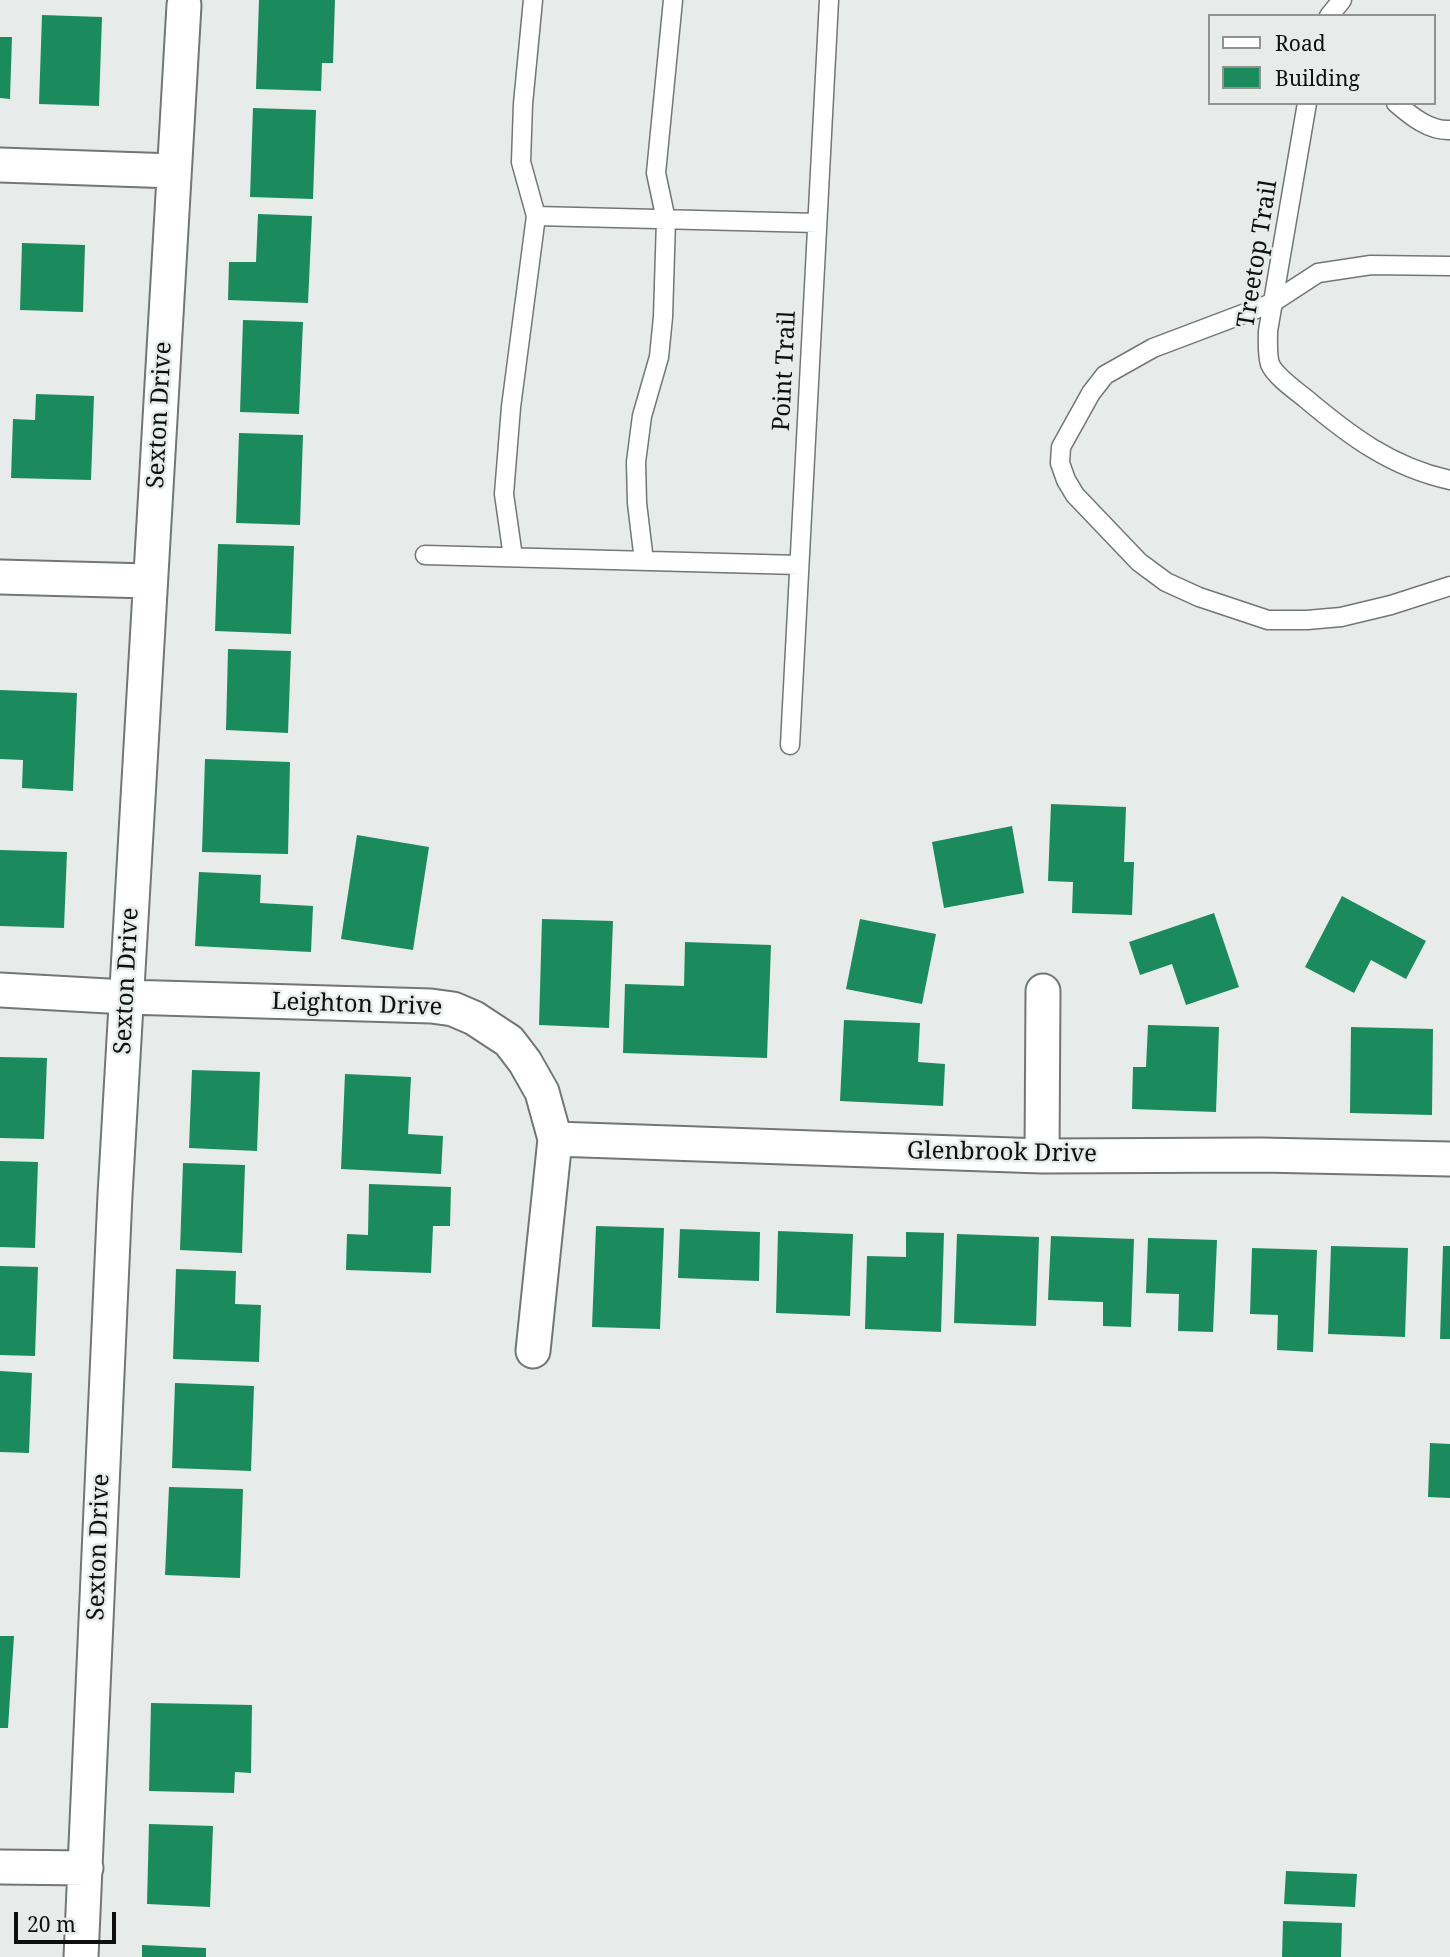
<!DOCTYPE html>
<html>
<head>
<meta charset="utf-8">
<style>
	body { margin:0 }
	#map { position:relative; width:1450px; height:1957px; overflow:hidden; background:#e7ebe9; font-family:"Noto Serif",serif }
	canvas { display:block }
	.legend { position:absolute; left:1208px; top:14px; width:228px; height:91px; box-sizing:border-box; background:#e7ebe9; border:2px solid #909391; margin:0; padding:9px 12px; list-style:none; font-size:21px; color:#0e0f0e }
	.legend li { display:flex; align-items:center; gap:14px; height:35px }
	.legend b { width:35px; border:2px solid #909391 }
	.scale { position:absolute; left:14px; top:1912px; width:102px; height:32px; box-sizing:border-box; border:4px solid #0e0f0e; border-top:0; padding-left:9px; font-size:21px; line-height:24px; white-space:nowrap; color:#0e0f0e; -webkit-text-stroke:5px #e7ebe9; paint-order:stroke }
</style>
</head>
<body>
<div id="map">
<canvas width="1450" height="1957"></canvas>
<ul class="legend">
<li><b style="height:9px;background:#fff"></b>Road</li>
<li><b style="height:19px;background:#1b8b5e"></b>Building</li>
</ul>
<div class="scale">20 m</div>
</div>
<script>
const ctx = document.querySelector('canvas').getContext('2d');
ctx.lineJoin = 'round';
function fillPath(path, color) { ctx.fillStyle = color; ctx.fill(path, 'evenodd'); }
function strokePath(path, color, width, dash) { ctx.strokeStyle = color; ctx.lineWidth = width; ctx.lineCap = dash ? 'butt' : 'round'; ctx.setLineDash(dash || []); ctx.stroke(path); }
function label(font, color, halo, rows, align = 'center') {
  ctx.font = font + ' "Noto Serif",serif'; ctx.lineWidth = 5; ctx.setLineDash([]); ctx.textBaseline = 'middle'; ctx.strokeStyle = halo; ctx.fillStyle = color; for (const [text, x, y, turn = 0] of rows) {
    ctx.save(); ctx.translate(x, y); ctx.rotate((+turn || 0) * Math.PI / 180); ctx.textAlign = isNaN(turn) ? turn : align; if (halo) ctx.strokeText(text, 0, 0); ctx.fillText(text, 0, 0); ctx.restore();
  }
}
const building = new Path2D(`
	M259,0H335L333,63H322L321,91L256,89Z
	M42,15L102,17L99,106L39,104Z
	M0,37H12L10,99L0,98Z
	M253,108L316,110L313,199L250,197Z
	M258,214L312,216L308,303L228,300L229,262H256Z
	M22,243L85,245L83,312L20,310Z
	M243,320L303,322L299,414L240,412Z
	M36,394L94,396L91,480L11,478L13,419L35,420Z
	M239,433L303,435L300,525L236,523Z
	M218,544L294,546L291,634L215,631Z
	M228,649L291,651L288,733L226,730Z
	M0,690L77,693L73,791L22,788L23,760L0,759Z
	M205,759L290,762L288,854L202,852Z
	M1051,804L1126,807L1124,862H1134L1132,915L1072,913L1073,882L1048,881Z
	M1012,826L1024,893L944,908L932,842Z
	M357,835L429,847L413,950L341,939Z
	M0,850L67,852L64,928L0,926Z
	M199,872L261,875L260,903L313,906L311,952L195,946Z
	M1342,896L1426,941L1406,979L1371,960L1354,993L1305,967Z
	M1214,913L1239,987L1186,1005L1172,964L1140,975L1129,942Z
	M542,919L613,921L609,1028L539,1025Z
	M860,919L936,934L922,1004L846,989Z
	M685,942L771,945L767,1058L623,1053L625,984L684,986Z
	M844,1020L920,1023L918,1062L945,1064L943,1106L840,1101Z
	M1148,1025L1219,1027L1216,1112L1132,1109L1133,1067H1146Z
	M1351,1027L1433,1029L1432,1115L1350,1113Z
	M0,1057L47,1058L44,1139L0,1138Z
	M192,1070L260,1072L257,1151L189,1148Z
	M345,1074L411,1077L408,1134L443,1136L441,1174L341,1169Z
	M0,1161L38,1162L35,1248L0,1247Z
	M183,1163L245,1165L242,1253L180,1250Z
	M369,1184L451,1187L450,1226H433L431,1273L346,1270L347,1234L368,1235Z
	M596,1226L664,1228L660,1329L592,1327Z
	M680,1229L760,1232L759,1281L678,1278Z
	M778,1231L853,1234L850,1316L776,1313Z
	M906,1232L944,1233L941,1332L865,1329L867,1256L906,1257Z
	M957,1234L1039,1237L1036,1326L954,1323Z
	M1051,1236L1134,1239L1131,1327L1103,1326V1302L1048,1300Z
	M1148,1238L1217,1240L1213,1332L1178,1331L1179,1294L1146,1293Z
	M1331,1246L1408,1248L1405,1337L1328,1334Z
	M1443,1246H1450V1339H1440Z
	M1252,1248L1317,1250L1313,1352L1277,1350L1278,1315L1250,1314Z
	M0,1266L38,1267L35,1356L0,1355Z
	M176,1269L236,1271L235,1304L261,1305L259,1362L173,1359Z
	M0,1371L32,1373L29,1453L0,1452Z
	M175,1383L254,1386L251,1471L172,1468Z
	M1430,1443L1450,1444V1498L1428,1497Z
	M169,1487L243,1489L240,1578L165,1575Z
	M0,1636H14L8,1728H0Z
	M151,1703L252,1705L251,1773L235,1772L234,1793L149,1791Z
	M149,1824L213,1826L210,1907L147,1904Z
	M1286,1871L1357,1874L1355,1907L1284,1904Z
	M1283,1921L1342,1923L1341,1957H1282Z
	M142,1945L206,1948V1957H142Z`);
const lane = new Path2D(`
	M533,0L523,104L521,162L536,216
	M1329,16L1342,0
	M1307,103L1268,331C1268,341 1267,355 1270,364C1275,376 1295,390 1305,398C1350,436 1391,467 1450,480
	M1396,103C1411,116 1429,131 1450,130
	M1450,266L1371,265L1318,273L1272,303L1153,348L1105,375L1091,393L1061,447L1060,463L1066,480L1075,495L1139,562L1166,582L1199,597L1268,620H1307L1341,617L1391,605L1450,586
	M425,555L799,565
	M513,557L504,494L511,407L536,216L817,223
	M644,561L637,503L636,462L642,416L659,357L663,317L666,220L656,173L673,0
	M790,745L829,0`);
const street = new Path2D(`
	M0,165L174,171
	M0,577L149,581
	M0,990L126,997L431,1006L453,1009L474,1018L509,1041L525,1062L542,1092L555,1139L533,1351
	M555,1139L1042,1156L1261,1155L1450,1159
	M1042,1156L1043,991
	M0,1867L86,1868
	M81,1957L115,1195L184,5`);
const streetNames = [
	["Treetop Trail",1258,254,-81],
	["Point Trail",785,371,-87],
	["Sexton Drive",160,415,-87],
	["Sexton Drive",127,981,-87],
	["Leighton Drive",357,1005,2],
	["Glenbrook Drive",1002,1153,1],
	["Sexton Drive",99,1547,-88]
];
fillPath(building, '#1b8b5e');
strokePath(lane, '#727674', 21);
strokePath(street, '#727674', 37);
strokePath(lane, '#fff', 18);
strokePath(street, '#fff', 33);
label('24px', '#0e0f0e', '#e7ebe9', streetNames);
</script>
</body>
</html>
